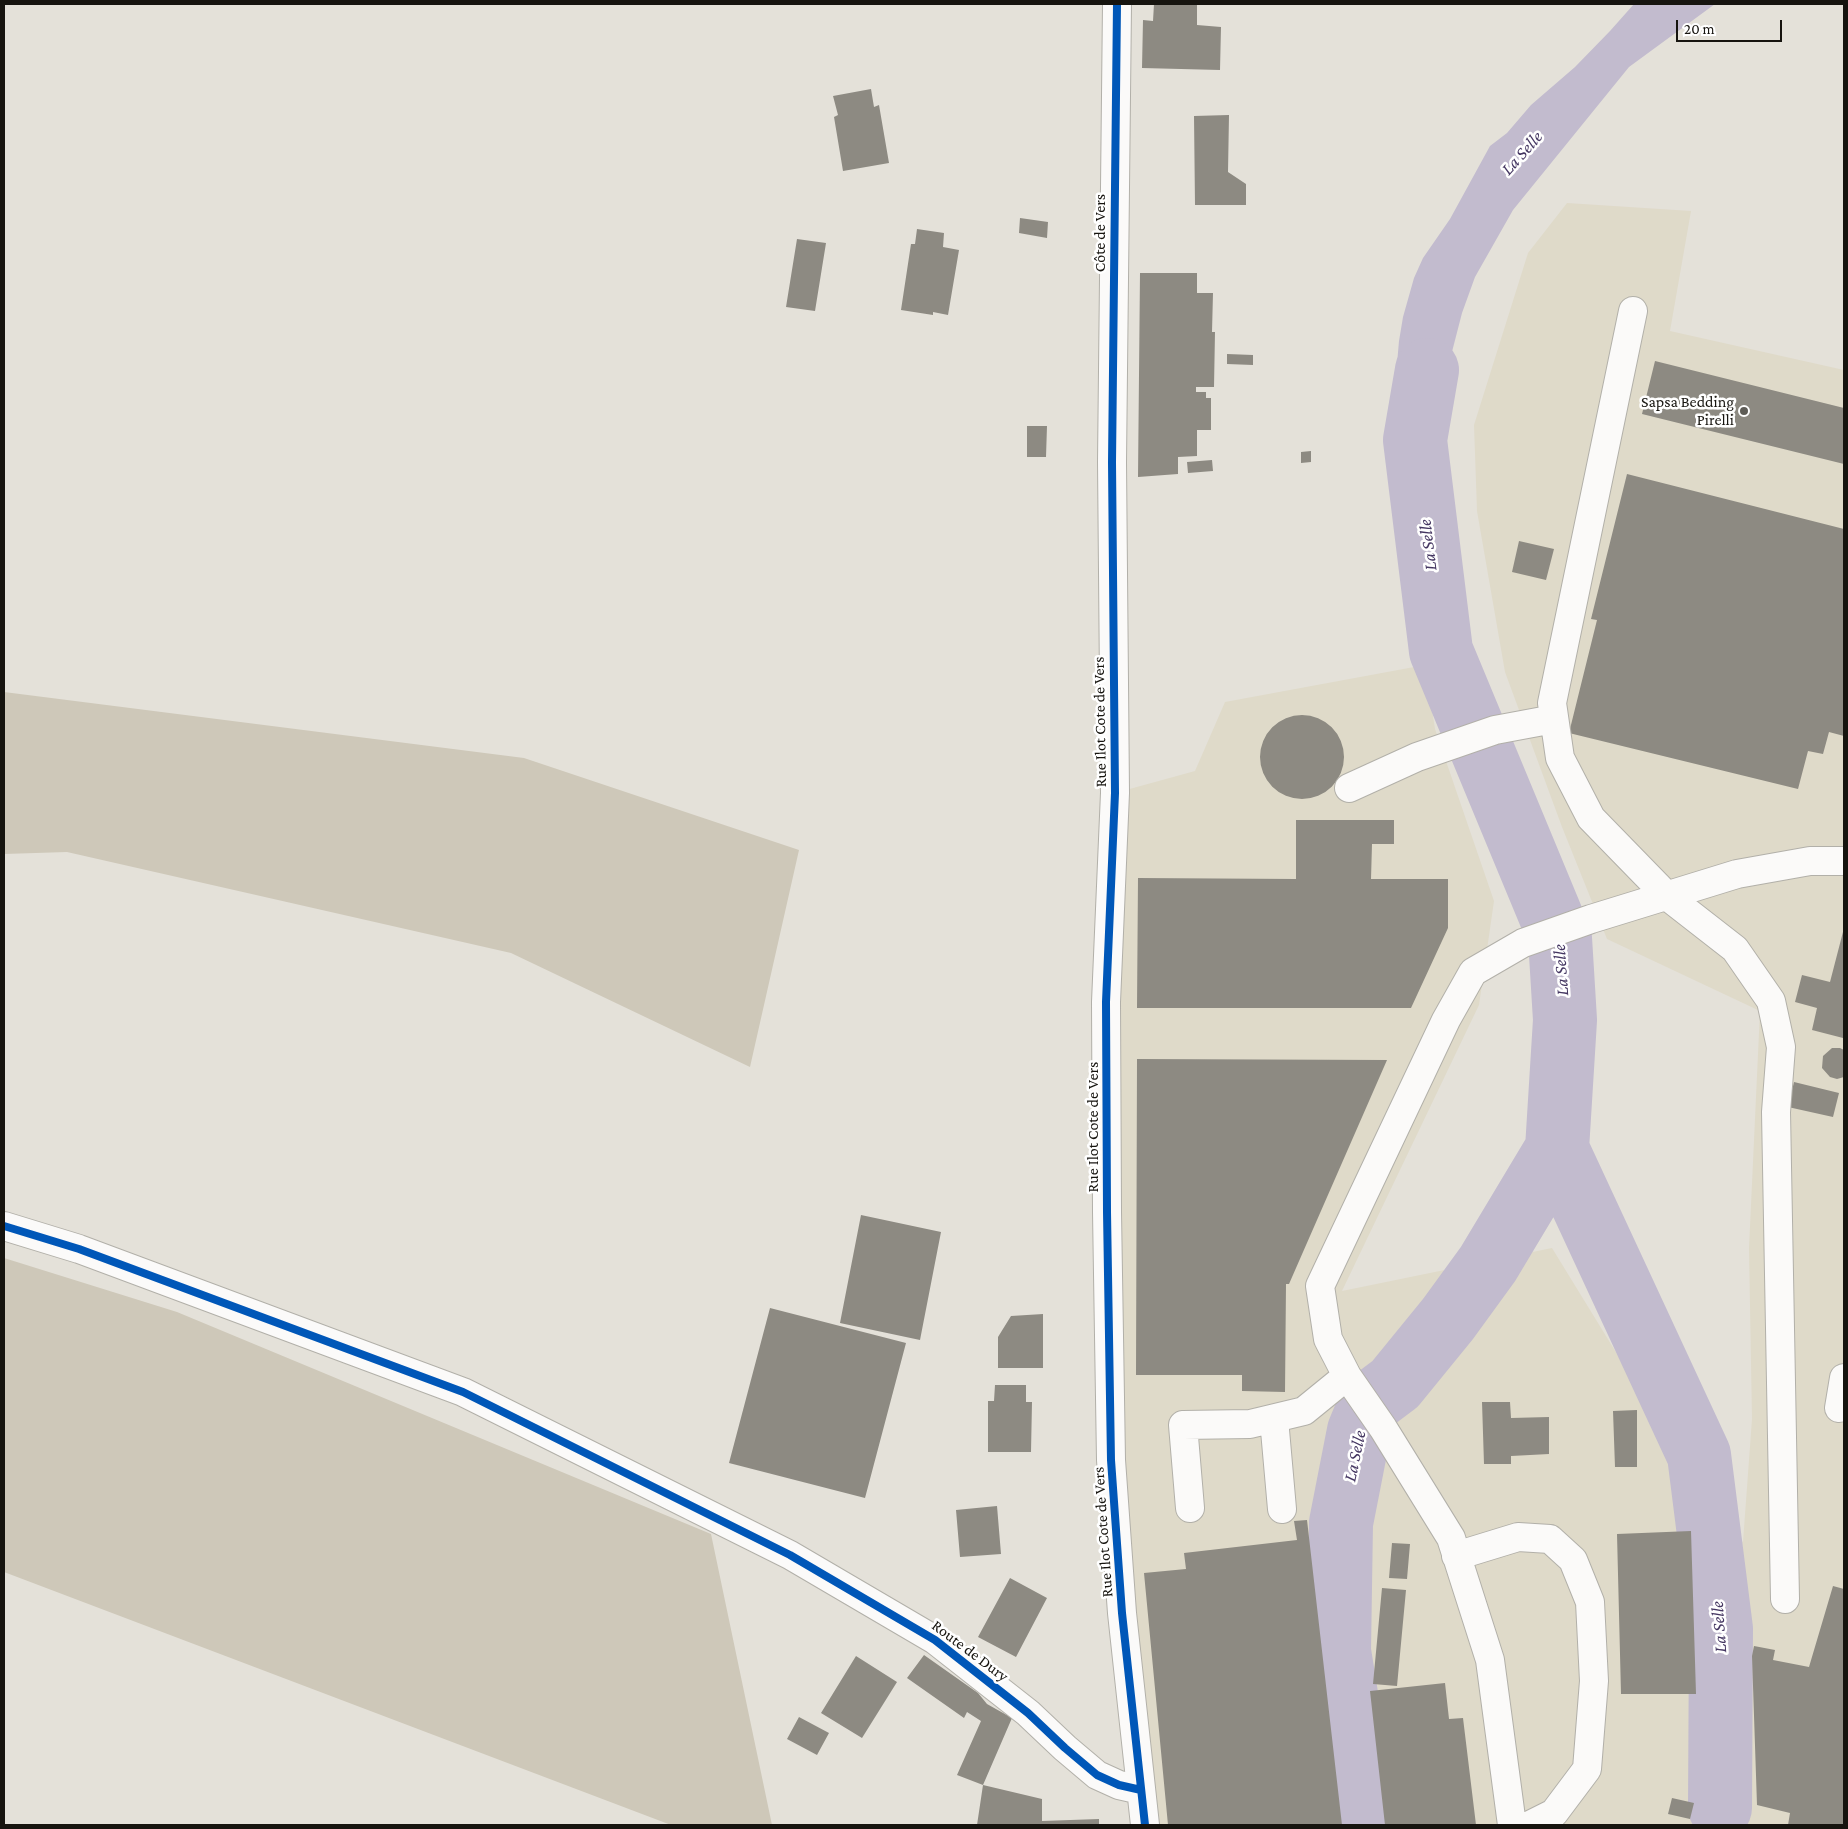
<!DOCTYPE html>
<html>
<head>
<meta charset="utf-8">
<style>
	body { margin:0 }
	#map { position:relative; width:1848px; height:1829px; overflow:hidden; background:#e4e1d9; font-family:"Crimson Pro",serif }
	canvas { display:block }
	.frame { position:absolute; inset:0; border:5px solid #16140f; pointer-events:none }
	.scale { position:absolute; left:1676px; top:20px; width:106px; height:22px; box-sizing:border-box; border:2px solid #16140f; border-top:0; padding-left:6px; font-size:15px; line-height:18px; white-space:nowrap; color:#16140f; -webkit-text-stroke:4px #fff; paint-order:stroke }
</style>
</head>
<body>
<div id="map">
<canvas width="1848" height="1829"></canvas>
<div class="frame"></div>
<div class="scale">20 m</div>
</div>
<script>
const ctx = document.querySelector('canvas').getContext('2d');
ctx.lineJoin = 'round';
function fillPath(path, color) { ctx.fillStyle = color; ctx.fill(path, 'evenodd'); }
function strokePath(path, color, width, dash) { ctx.strokeStyle = color; ctx.lineWidth = width; ctx.lineCap = dash ? 'butt' : 'round'; ctx.setLineDash(dash || []); ctx.stroke(path); }
function label(font, color, halo, rows, align = 'center') {
  ctx.font = font + ' "Crimson Pro",serif'; ctx.lineWidth = 5; ctx.setLineDash([]); ctx.textBaseline = 'middle'; ctx.strokeStyle = halo; ctx.fillStyle = color; for (const [text, x, y, turn = 0] of rows) {
    ctx.save(); ctx.translate(x, y); ctx.rotate((+turn || 0) * Math.PI / 180); ctx.textAlign = isNaN(turn) ? turn : align; if (halo) ctx.strokeText(text, 0, 0); ctx.fillText(text, 0, 0); ctx.restore();
  }
}
const built = new Path2D(`
	M1567,203L1691,211L1670,331L1844,370V1825H1145L1122,1613L1115,793L1195,771L1225,702L1425,665L1435,729L1494,901L1479,1005L1342,1291L1552,1248L1679,1455L1685,1511L1743,1542L1752,1419L1749,1248L1760,1011L1607,939L1562,827L1505,672L1477,511L1474,425L1528,253Z`);
const green = new Path2D(`
	M4,692L524,758L799,850L750,1067L511,953L67,852L4,854Z
	M4,1258L177,1312L711,1534L772,1825H671L4,1572Z`);
const water = new Path2D(`
	M1634,4H1715L1629,67L1513,210L1475,277L1462,313L1446,375L1441,458L1389,455L1399,341L1403,317L1414,278L1423,258L1450,219L1490,146L1507,133L1531,105L1575,67L1610,31Z`);
const river = new Path2D(`
	M1557,1149L1699,1455L1721,1629L1720,1808
	M1367,1825L1339,1651L1341,1523L1359,1431L1371,1402L1395,1384L1448,1319L1488,1264L1557,1149L1565,1020L1560,938L1441,651L1415,440L1427,370`);
const building = new Path2D(`
	M1154,4H1197V25L1221,27L1220,70L1142,68L1143,20L1153,21Z
	M871,89L874,107L879,105L889,163L843,171L834,117L838,115L833,96Z
	M1229,115L1228,172L1246,184V205H1195L1194,116Z
	M1020,218L1048,222L1047,238L1019,233Z
	M917,229L944,233L943,247L959,250L948,315L933,312V315L901,310L911,244H915Z
	M797,239L826,243L815,311L786,307Z
	M1140,273H1197V293H1213L1212,332H1215L1214,387H1196V392H1206V398H1211V430H1197V456L1178,457V474L1138,477Z
	M1227,354L1253,355V365L1227,364Z
	M1655,361L1844,408V464L1642,414Z
	M1027,426H1047L1046,457H1027Z
	M1311,451V462L1301,463V452Z
	M1212,460L1213,471L1188,473L1187,462Z
	M1627,474L1844,529V736L1829,732L1823,754L1808,751L1798,789L1569,733L1597,620L1591,619Z
	M1519,541L1554,549L1546,580L1512,572Z
	M1260 757a42 42 0 1 1 84 0a42 42 0 1 1-84 0Z
	M1296,820H1394V844H1372L1371,879H1448V928L1411,1008H1137L1138,878L1296,879Z
	M1844,928V1031L1843,1038L1812,1030L1817,1008L1795,1002L1802,975L1830,982Z
	M1832,1048H1840L1844,1050V1077L1837,1079L1830,1077L1822,1068L1823,1056Z
	M1137,1059L1387,1060L1289,1284H1286L1285,1392L1242,1391V1375H1136Z
	M1794,1082L1839,1093L1833,1117L1788,1107Z
	M861,1215L941,1232L920,1340L840,1323Z
	M770,1308L906,1343L865,1498L729,1463Z
	M1043,1314V1368H998V1337L1011,1316Z
	M995,1385H1026V1402H1032L1031,1452H988V1401H994Z
	M1482,1402H1510L1511,1418L1549,1417V1454L1511,1456V1464H1484Z
	M1637,1410V1467H1615L1613,1411Z
	M997,1506L1001,1554L960,1557L956,1510Z
	M1307,1520L1342,1825H1168L1144,1573L1186,1569L1184,1553L1297,1540L1294,1521Z
	M1691,1531L1696,1694H1621L1617,1534Z
	M1392,1543L1410,1544L1407,1579L1389,1578Z
	M1010,1578L1047,1598L1016,1657L978,1637Z
	M1833,1586L1844,1589V1825H1788L1790,1813L1757,1805L1752,1656L1754,1646L1775,1650L1773,1660L1809,1667Z
	M1382,1588L1406,1590L1397,1686L1373,1684Z
	M924,1655L978,1693L987,1704L1012,1718L983,1785L957,1775L981,1721L967,1712L964,1718L907,1678Z
	M856,1656L897,1682L862,1738L821,1713Z
	M1445,1683L1449,1719L1463,1718L1476,1825H1385L1370,1691Z
	M799,1717L829,1733L817,1755L787,1739Z
	M983,1785L1042,1799V1821L1099,1819V1825H977Z
	M1672,1798L1694,1803L1690,1819L1668,1814Z`);
const minor = new Path2D(`
	M1117,4L1112,462L1115,793L1106,1002L1107,1212L1111,1460L1122,1613L1145,1825
	M1633,311L1552,703L1560,758L1591,818L1667,896L1735,949L1771,1001L1781,1047L1776,1112L1785,1599
	M1349,788L1417,757L1495,730L1554,719
	M4,1226L79,1249L463,1392L790,1555L935,1640L1028,1713L1065,1748L1097,1775L1119,1785L1141,1790
	M1839,1408L1844,1378
	M1274,1419L1282,1509
	M1190,1508L1183,1425L1250,1424L1304,1411L1347,1376
	M1456,1556L1518,1537L1550,1539L1573,1560L1590,1602L1594,1681L1587,1769L1554,1813L1530,1825
	M1512,1825L1490,1660L1451,1538L1383,1428L1347,1376L1328,1339L1320,1286L1446,1020L1473,972L1523,943L1591,919L1737,874L1810,861H1844`);
const cycleway = new Path2D(`
	M1117,4L1112,462L1115,793L1106,1002L1107,1212L1111,1460L1122,1613L1145,1825
	M4,1226L79,1249L463,1392L790,1555L935,1640L1028,1713L1065,1748L1097,1775L1119,1785L1141,1790`);
const markers = [
	[1744,411,5,"#5e5c56"]
];
const streetNames = [
	["Côte de Vers",1100,233,-90],
	["Rue Ilot Cote de Vers",1100,722,-91],
	["Rue Ilot Cote de Vers",1093,1127,-90],
	["Rue Ilot Cote de Vers",1103,1532,-94],
	["Route de Dury",970,1651,37]
];
const poiNames = [
	["Sapsa Bedding",1734,402],
	["Pirelli",1734,420]
];
const waterNames = [
	["La Selle",1522,153,-48],
	["La Selle",1428,545,-97],
	["La Selle",1561,970,-94],
	["La Selle",1355,1456,-78],
	["La Selle",1719,1627,-94]
];
fillPath(built, '#dfdac9');
fillPath(green, '#cec8b9');
fillPath(water, '#c2bbce');
strokePath(river, '#c2bbce', 64);
fillPath(building, '#8d8a82');
strokePath(minor, '#b2b0a9', 30);
strokePath(minor, '#fbfaf9', 28);
strokePath(cycleway, '#0057b8', 8);
for (const [x, y, r, color] of markers) { const dot = new Path2D(); dot.arc(x, y, r, 0, 2 * Math.PI); ctx.fillStyle = color; ctx.fill(dot); strokePath(dot, '#fff', 2); }
label('16px', '#16140f', '#fff', streetNames);
label('16px', '#16140f', '#fff', poiNames, 'right');
label('italic 18px', '#443661', '#fff', waterNames);
</script>
</body>
</html>
